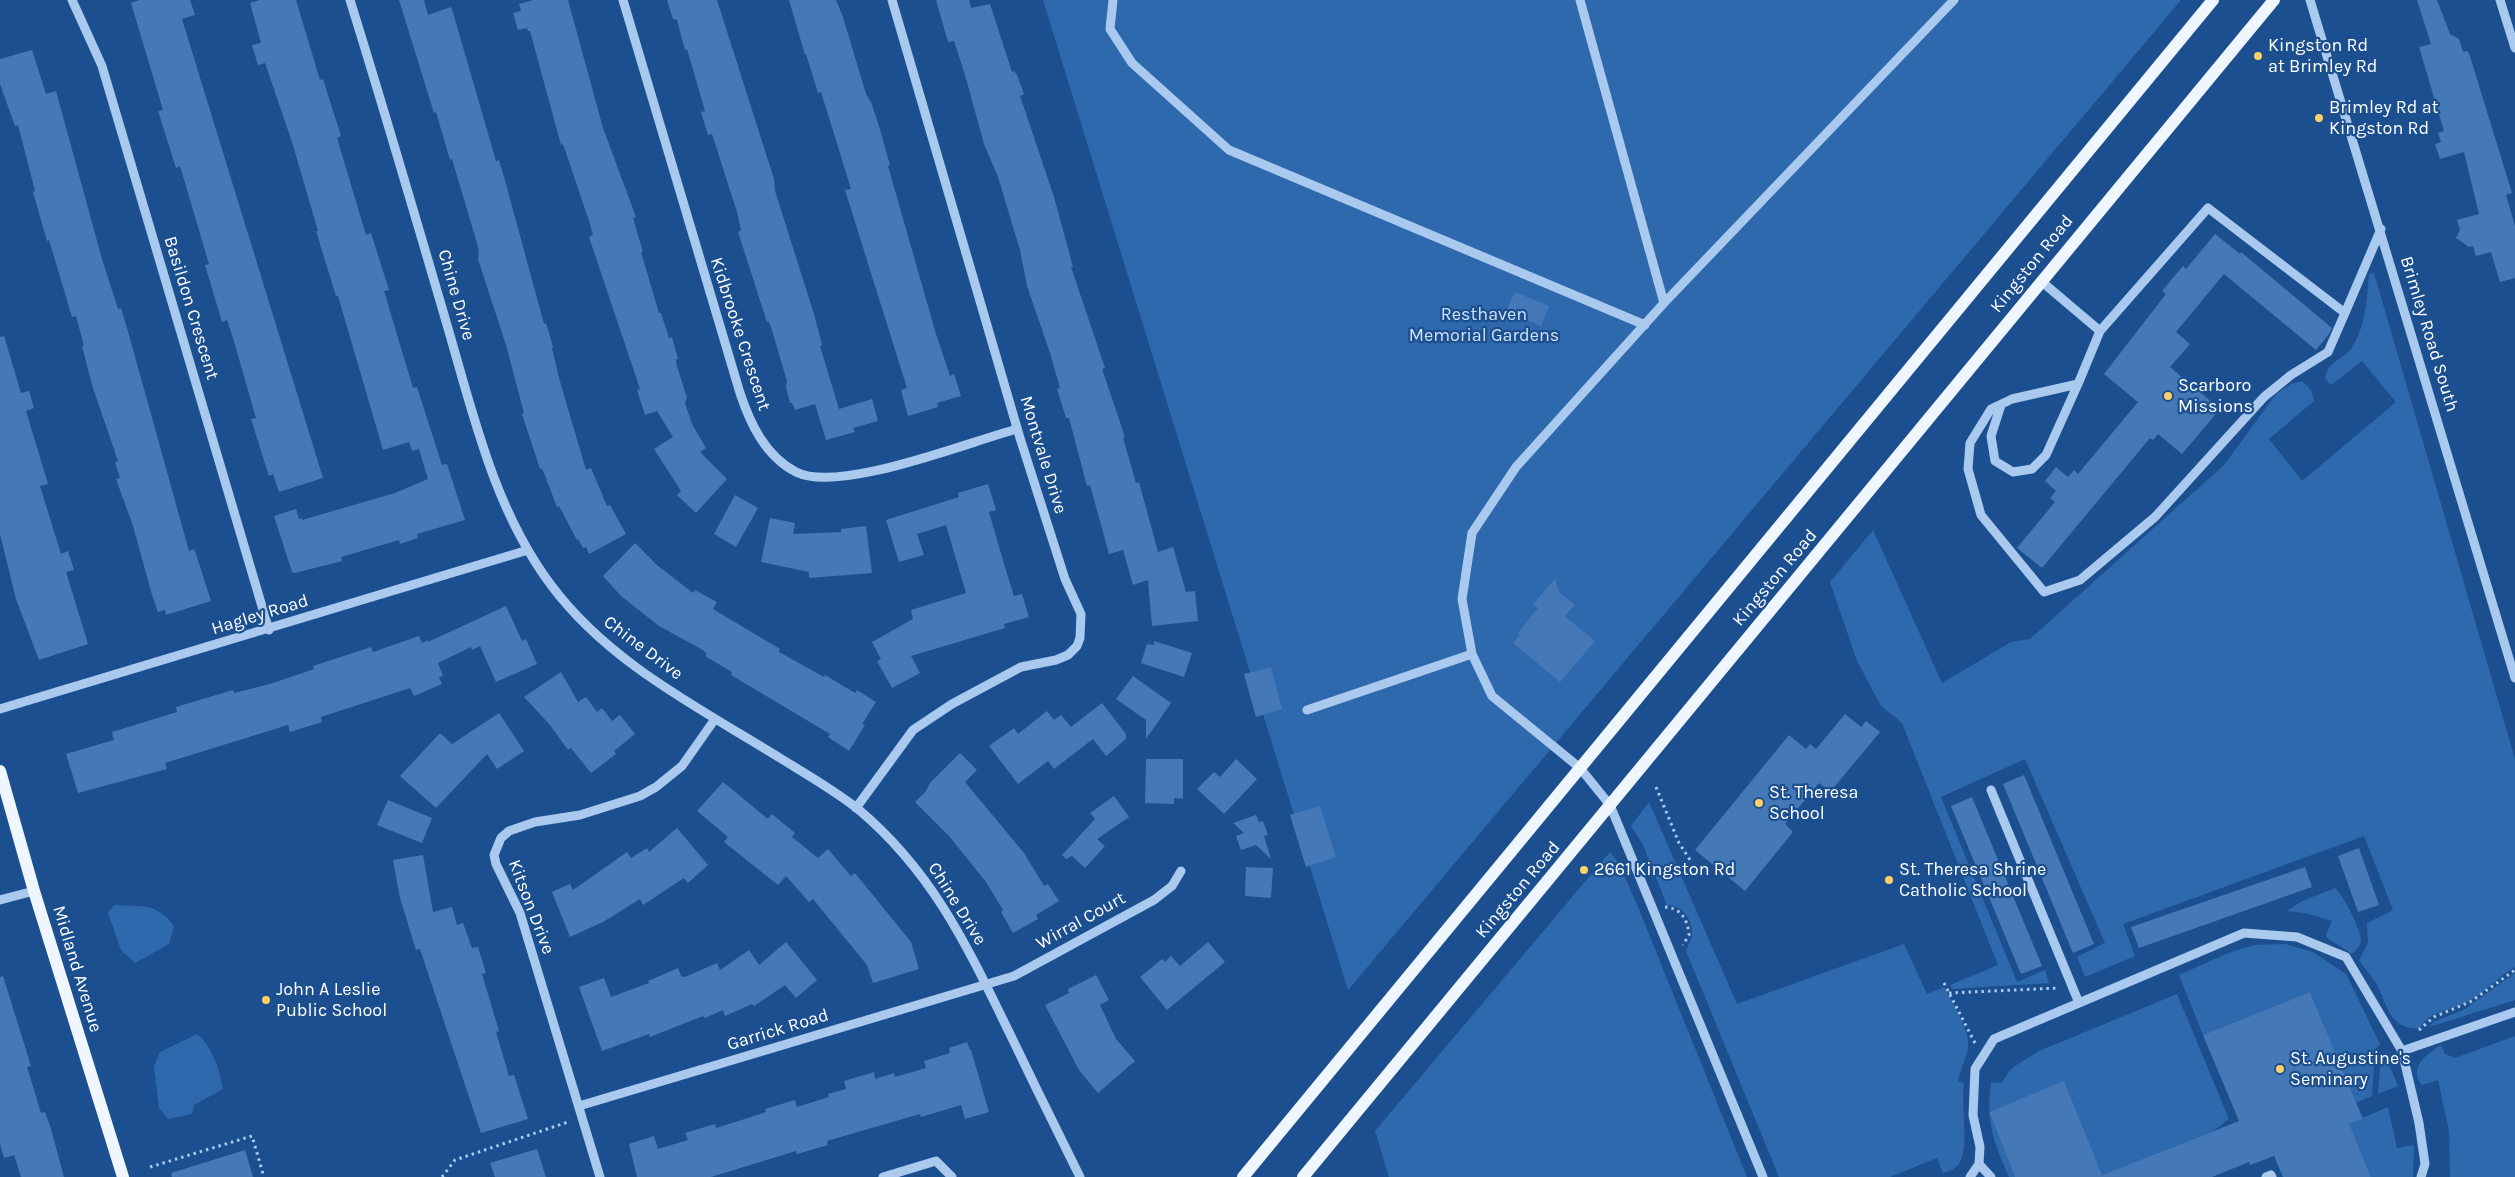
<!DOCTYPE html>
<html>
<head>
<meta charset="utf-8">
<style>
	body { margin:0 }
	canvas { display:block; background:#1b4f8f }
</style>
</head>
<body>
<canvas width="2515" height="1177"></canvas>
<script>
const ctx = document.querySelector('canvas').getContext('2d');
ctx.lineJoin = 'round';
function fillPath(path, color) { ctx.fillStyle = color; ctx.fill(path, 'evenodd'); }
function strokePath(path, color, width, dash) { ctx.strokeStyle = color; ctx.lineWidth = width; ctx.lineCap = dash ? 'butt' : 'round'; ctx.setLineDash(dash || []); ctx.stroke(path); }
function label(font, color, halo, rows, align = 'center') {
  ctx.font = font + ' Karla,sans-serif'; ctx.lineWidth = 4.5; ctx.setLineDash([]); ctx.textBaseline = 'middle'; ctx.strokeStyle = halo; ctx.fillStyle = color; for (const [text, x, y, turn = 0] of rows) {
    ctx.save(); ctx.translate(x, y); ctx.rotate((+turn || 0) * Math.PI / 180); ctx.textAlign = isNaN(turn) ? turn : align; if (halo) ctx.strokeText(text, 0, 0); ctx.fillText(text, 0, 0); ctx.restore();
  }
}
const green = new Path2D(`
	M1043,0H2181L1348,990Z
	M2374,273L2515,759V967C2498,976 2485,993 2467,1002C2451,1011 2430,1010 2420,1028C2389,1031 2387,1002 2376,983C2371,975 2364,968 2359,960L2368,943L2367,923L2393,910L2364,836L2123,924L2135,956L2085,977L2077,957L2105,943L2025,759L1941,797L2017,982L2045,970L2049,983L1952,989L1950,985L1998,965L1902,723L1881,706L1857,661L1830,582L1873,530L1942,683L2011,642L2030,639L2224,465L2276,394L2291,384L2302,381L2311,390L2314,401L2269,439L2302,481L2396,402L2362,361L2331,385L2325,378C2329,359 2343,361 2352,347C2366,326 2367,298 2369,274Z
	M1649,802L1737,1004L1904,944L1927,994L1944,987C1952,1002 1971,1032 1968,1048C1966,1059 1960,1069 1958,1081L1964,1083C1961,1103 1969,1149 1960,1162C1956,1169 1950,1171 1943,1173L1937,1158L1890,1177H1779L1686,951C1688,945 1693,937 1692,932C1692,918 1681,905 1667,905L1643,845L1631,826Z
	M1610,852L1619,864L1638,907L1747,1177H1389L1375,1131Z
	M2335,888C2343,894 2362,932 2361,941C2360,947 2356,950 2352,954L2327,938L2326,935L2332,921L2305,913L2287,911L2300,902Z
	M114,905C142,907 156,902 174,926L169,944L135,963L121,950L108,913Z
	M2285,944L2313,952L2346,974L2380,1044L2375,1050L2372,1096L2356,1103L2310,992L2203,1035L2179,975L2226,954L2254,945Z
	M2515,973V1000L2429,1027L2433,1022L2465,1009Z
	M2177,994L2229,1119L2213,1131L2098,1177L2064,1082L1989,1112L2015,1177H2009C1993,1140 1986,1123 1991,1082L2001,1083L2012,1068L2039,1051Z
	M197,1034C212,1046 220,1070 223,1089L194,1105L192,1114L168,1119L159,1108L154,1066L160,1052Z
	M2515,1036V1177H2450L2449,1131L2438,1080L2422,1085C2407,1068 2428,1053 2441,1045L2445,1054L2455,1058Z
	M2384,1052L2398,1086L2378,1094L2381,1056Z
	M2388,1107L2397,1148L2414,1145L2413,1177H2371L2359,1149L2343,1126Z`);
const building = new Path2D(`
	M140,0H190L195,15L182,19L323,478L279,492L273,474L269,476L251,419L256,418L233,338L227,320L222,322L205,265L209,264L180,166L176,168L158,111L163,110L131,3Z
	M260,0H296L320,80L323,79L341,136L337,138L366,235L371,233L389,290L384,291L413,388L417,387L442,465L447,464L465,520L417,534L418,538L400,544L399,540L341,557L342,561L295,573L292,572L274,516L296,509L299,519L302,518V520L395,493L428,479L419,449L412,451L409,442L383,450L338,296H336L316,231H318L292,142L265,63L258,65L252,45L261,43L250,3Z
	M399,0H424L428,15L451,7L454,16L496,161L499,160L506,184L544,324L546,323L553,347L552,348L559,378L586,470L591,468L607,506L610,505L626,534L589,554L586,547L583,548L578,539L577,540L559,506L557,507L542,468L540,469L522,414L524,413L506,345L478,259L479,250L452,159L450,160L436,112L434,113Z
	M533,0H568L603,128L636,217L633,218L643,252H641L659,313H661L669,338L672,337L678,359H676V363L687,398L685,403L692,424L706,448L700,452L727,479L696,513L677,495L681,491L654,449L673,437L657,411L645,415L637,390L640,389L589,237L593,235L589,221L563,144L561,145L530,31H528L527,28L518,30L513,13L521,11L519,4Z
	M667,0H717L774,179L775,191L814,314L822,345L820,346L839,409L872,399L878,421L853,428L855,432L826,440L815,404L795,410L792,403H790L786,387L787,381L771,327L769,322H767L738,232L741,230L737,212L712,134L708,135L701,112L705,111L687,49L685,50L677,20L673,19Z
	M789,0H836L843,17L866,94L871,102L879,126L890,165L888,166L936,334L950,376L954,374L961,396L937,403L938,407L908,416L901,390L907,388L845,190L851,189L821,92L818,93L806,54L805,55Z
	M936,0H969L971,8L990,4L1012,72L1014,71L1017,75L1024,94L1020,96L1054,197L1073,267H1071L1105,368L1102,369L1125,437L1123,438L1136,483L1139,482L1158,552L1173,547L1186,592L1195,591L1198,621L1152,626L1148,580L1133,585L1123,550L1109,554L1090,485L1087,486L1069,418H1066L1057,389L1060,388L1050,353L1027,286L1020,250L998,177L984,144L965,75L954,41L948,42Z
	M2417,0H2437L2450,34L2459,39L2463,52L2467,51L2469,53L2512,193L2506,195L2515,226V278L2500,282L2491,252L2476,256L2473,246L2469,247L2456,238L2460,230L2457,220L2479,214L2464,152L2440,159L2435,144L2441,142L2438,133L2444,131L2419,47L2431,44Z
	M32,50L46,94L56,91L102,259L118,309L121,308L129,335L189,551L194,549L196,554L211,601L166,615L165,610L158,612L152,595L133,526L116,479L120,478L115,462L118,461L92,385L82,346H84L76,316L72,317L49,240L47,241L33,192L35,191L18,125L15,126L0,84V59Z
	M2215,234L2240,254L2241,252L2332,328L2329,334L2316,350L2224,274L2176,332L2190,344L2170,367L2220,409L2182,454L2158,434L2153,440L2150,438L2042,568L2017,548L2055,502L2050,498L2056,491L2045,481L2056,467L2068,477L2074,470L2078,474L2138,402L2104,374L2166,294L2162,291L2183,266L2186,269Z
	M1515,292L1549,306L1541,326L1506,311Z
	M4,336L21,393L29,391L34,408L26,411L48,484L40,486L61,554L68,551L74,570L66,572L88,644L39,660L16,599L0,534V337Z
	M988,484L996,510L989,512L1002,557L1014,596L1022,594L1029,617L1004,624L1005,628L911,656L920,673L892,688L877,661L881,659L872,642L913,619L911,610L966,593L946,525L917,534L924,555L899,562L886,520L959,497L958,493Z
	M735,495L758,508L736,547L714,534Z
	M770,518L795,523L793,534L841,532V529L866,526L872,573L809,578V572L761,562Z
	M635,543L657,565L693,593L695,590L717,602L713,609L780,649L779,652L824,677L825,675L855,693L857,690L876,702L862,724L865,725L849,751L828,737L830,734L731,675L732,672L705,656L707,654L703,650L659,626L621,596L603,576Z
	M1555,579L1559,592L1575,605L1565,616L1595,641L1560,682L1513,643L1520,635L1518,633L1538,608L1533,604Z
	M506,606L522,641L526,639L537,664L496,682L480,646L472,650L471,647L438,663L443,676L439,677L442,684L414,696L410,688L321,717L322,722L290,732L288,725L165,763L167,769L78,793L66,754L114,740L112,732L177,712L176,707L233,690L234,693L270,684L314,669L313,666L371,647L373,652L419,636L422,643L428,640V642Z
	M1154,641L1192,653L1184,677L1141,663L1147,644L1154,645Z
	M1271,667L1282,709L1256,717L1244,674Z
	M561,672L578,702L586,697L597,712L602,708L612,721L620,715L635,734L614,751L616,754L591,773L571,748L568,750L550,725L524,697Z
	M1133,676L1171,703L1146,739V720L1116,699Z
	M1102,703L1126,734V739L1106,756L1093,739L1054,769L1048,761L1018,784L989,746L1014,728L1018,734L1047,711L1054,720L1061,715L1071,727Z
	M499,713L524,751L497,769L487,754L436,808L400,776L440,733L452,744Z
	M1845,714L1861,727L1866,721L1880,732L1830,792L1819,783L1785,824L1793,832L1745,891L1695,850L1789,735L1806,749L1810,744L1816,749Z
	M960,753L977,770L965,782L1024,853L1044,886L1048,884L1059,901L1036,915L1038,919L1013,933L1001,912L1003,910L986,882L949,836L915,802L926,791L930,783Z
	M1146,759H1183V799L1174,798V804L1145,803Z
	M1236,759L1257,779L1224,814L1197,789L1214,772L1220,777Z
	M2024,775L2094,944L2073,953L2003,784Z
	M723,782L768,819L772,814L795,833L792,837L818,858L828,849L851,876L855,873L911,942L919,969L873,983L867,965L813,899L809,902L786,876L778,885L724,842L728,837L697,811Z
	M1114,796L1129,817L1097,839L1105,846L1085,868L1072,856L1066,859L1062,855L1095,819L1090,813Z
	M1972,797L2042,966L2021,974L1951,806Z
	M388,800L432,818L422,843L377,825Z
	M1320,806L1336,857L1306,867L1290,815Z
	M1256,815L1259,822L1263,821L1268,835L1264,836L1271,859L1256,845L1241,850L1236,836L1244,833L1233,823Z
	M677,828L708,865L688,883L684,878L643,905L640,899L603,922L570,937L552,892L570,884L573,890L627,852L631,858L647,848L649,852Z
	M2359,848L2379,905L2358,912L2338,856Z
	M423,855L433,912L452,907L457,925L463,923L472,948L478,947L486,973L482,974L499,1031L496,1032L509,1076L514,1075L528,1119L481,1133L420,949L416,950L400,898L393,860Z
	M1246,867L1273,868L1271,898L1245,896Z
	M2305,867L2312,887L2139,948L2131,927Z
	M786,942L817,980L796,998L785,985L754,1006L752,1004L725,1016L723,1010L705,1018L703,1016L650,1037L649,1034L602,1051L579,987L604,978L611,997L649,983L648,981L678,968L681,976L685,977L717,963L720,970L749,950L759,965Z
	M1208,942L1225,962L1167,1010L1140,977L1162,959L1165,962L1171,956L1180,966Z
	M1096,975L1109,1000L1100,1005L1116,1039L1135,1061L1098,1093L1079,1070L1045,1005L1069,993L1068,989Z
	M3,976L31,1066L27,1067L41,1113L45,1112L51,1129L64,1177H21L14,1155L4,1158L0,1144V977Z
	M2310,992L2363,1119L2349,1124L2371,1177H2283L2274,1156L2250,1165L2249,1162L2212,1177H2015L1989,1112L2064,1081L2102,1175L2239,1121L2203,1035Z
	M967,1042L970,1050H971L989,1112L965,1119L961,1105L921,1117L920,1114L827,1141L828,1145L797,1154L796,1151L711,1177H637L629,1144L654,1136L658,1149L688,1140L685,1133L715,1124L716,1128L748,1118L766,1112L765,1109L795,1100L797,1107L829,1097L828,1094L846,1089L844,1081L874,1072L875,1079L894,1073L895,1077L926,1068L924,1061L950,1053L949,1048Z
	M537,1149L546,1177H495L490,1163Z
	M245,1150L253,1177H172L171,1173Z`);
const path = new Path2D(`
	M1656,787L1679,843L1692,863
	M1665,907C1681,908 1688,920 1689,935L1683,945
	M1944,983L1975,1043
	M1949,993L2059,988
	M2419,1030L2434,1017L2470,1002L2515,970
	M150,1167L252,1136L264,1177
	M442,1177L455,1160L568,1122`);
const minor = new Path2D(`
	M72,0L102,66L269,630
	M350,0C383,106 414,212 445,318C472,409 493,508 551,585C609,663 698,707 780,758C806,774 834,790 858,809C934,873 968,948 1010,1034C1033,1082 1056,1129 1080,1177
	M623,0L740,393C750,423 765,456 796,472C839,494 968,442 1017,429
	M1113,0L1110,29L1132,63L1229,150L1645,325
	M1580,0L1664,303
	M2310,0L2515,678
	M2500,0L2515,48
	M2041,281L2100,331L2208,208L2345,313L2381,229
	M2100,331L2078,384L2012,399L1991,409L1970,443L1968,469L1981,515L2044,592L2080,580L2155,517L2264,397L2291,375L2328,352L2345,313
	M2001,405L1991,436L1995,461L2013,472L2032,469L2046,455L2078,384
	M0,709L528,550
	M1307,710L1472,654
	M1991,790L2079,1003
	M856,808L913,730L952,704L1021,667L1056,660L1068,655L1077,646L1080,638L1081,614L1065,579L1020,438L892,0
	M0,900L34,891
	M2402,1051L2515,1012
	M579,1106L1014,976L1154,900L1172,886L1181,871
	M1979,1164L1991,1177
	M600,1177L520,913L496,864L494,855L501,838L509,831L535,822L580,815L640,796L656,787L682,766L715,719
	M883,1177L936,1161L952,1177
	M1763,1177L1610,805L1580,768L1492,696L1472,654L1462,599L1472,533L1516,467L1664,303L1954,0
	M1970,1177L1979,1164L1980,1147L1973,1115L1975,1069L1994,1039L2244,933L2297,937L2346,957L2402,1051L2419,1123L2425,1164L2421,1177
	M2266,1177L2271,1175L2272,1177`);
const major = new Path2D(`
	M0,771L34,891L123,1177
	M1243,1177L2213,0
	M1303,1177L2274,0`);
const markers = [
	[2258,56,5,"#ffd166"],
	[2319,118,5,"#ffd166"],
	[2168,396,5,"#ffd166"],
	[1759,803,5,"#ffd166"],
	[1584,870,5,"#ffd166"],
	[1889,880,5,"#ffd166"],
	[266,1000,5,"#ffd166"],
	[2280,1069,5,"#ffd166"]
];
const poiNames = [
	["Kingston Rd",2268,46],
	["at Brimley Rd",2268,67],
	["Brimley Rd at",2329,108],
	["Kingston Rd",2329,129],
	["Scarboro",2178,386],
	["Missions",2178,407],
	["St. Theresa",1769,793],
	["School",1769,814],
	["2661 Kingston Rd",1594,870],
	["St. Theresa Shrine",1899,870],
	["Catholic School",1899,891],
	["John A Leslie",276,990],
	["Public School",276,1011],
	["St. Augustine's",2290,1059],
	["Seminary",2290,1080]
];
const streetNames = [
	["Kingston Road",2032,264,-51],
	["Chine Drive",456,295,74],
	["Basildon Crescent",191,308,73],
	["Kidbrooke Crescent",740,334,72],
	["Brimley Road South",2429,334,73],
	["Montvale Drive",1043,455,73],
	["Kingston Road",1775,578,-50],
	["Hagley Road",260,615,-17],
	["Chine Drive",643,648,37],
	["Kingston Road",1518,890,-50],
	["Chine Drive",957,904,58],
	["Kitson Drive",531,907,69],
	["Wirral Court",1081,921,-29],
	["Midland Avenue",77,969,73],
	["Garrick Road",778,1030,-17]
];
const parkNames = [
	["Resthaven",1484,315],
	["Memorial Gardens",1484,336]
];
fillPath(green, '#2e69ad');
fillPath(building, '#4478b7');
strokePath(path, '#a9c9ee', 3, [2.5, 4]);
strokePath(minor, '#a9c9ee', 9);
strokePath(major, '#f0f6ff', 12);
for (const [x, y, r, color] of markers) { const dot = new Path2D(); dot.arc(x, y, r, 0, 2 * Math.PI); ctx.fillStyle = color; ctx.fill(dot); strokePath(dot, '#1b4f8f', 2); }
label('18px', '#fff', '#1b4f8f', poiNames, 'left');
label('18px', '#fff', '#1b4f8f', streetNames);
label('18px', '#cfe3fa', '#1b4f8f', parkNames);
</script>
</body>
</html>
